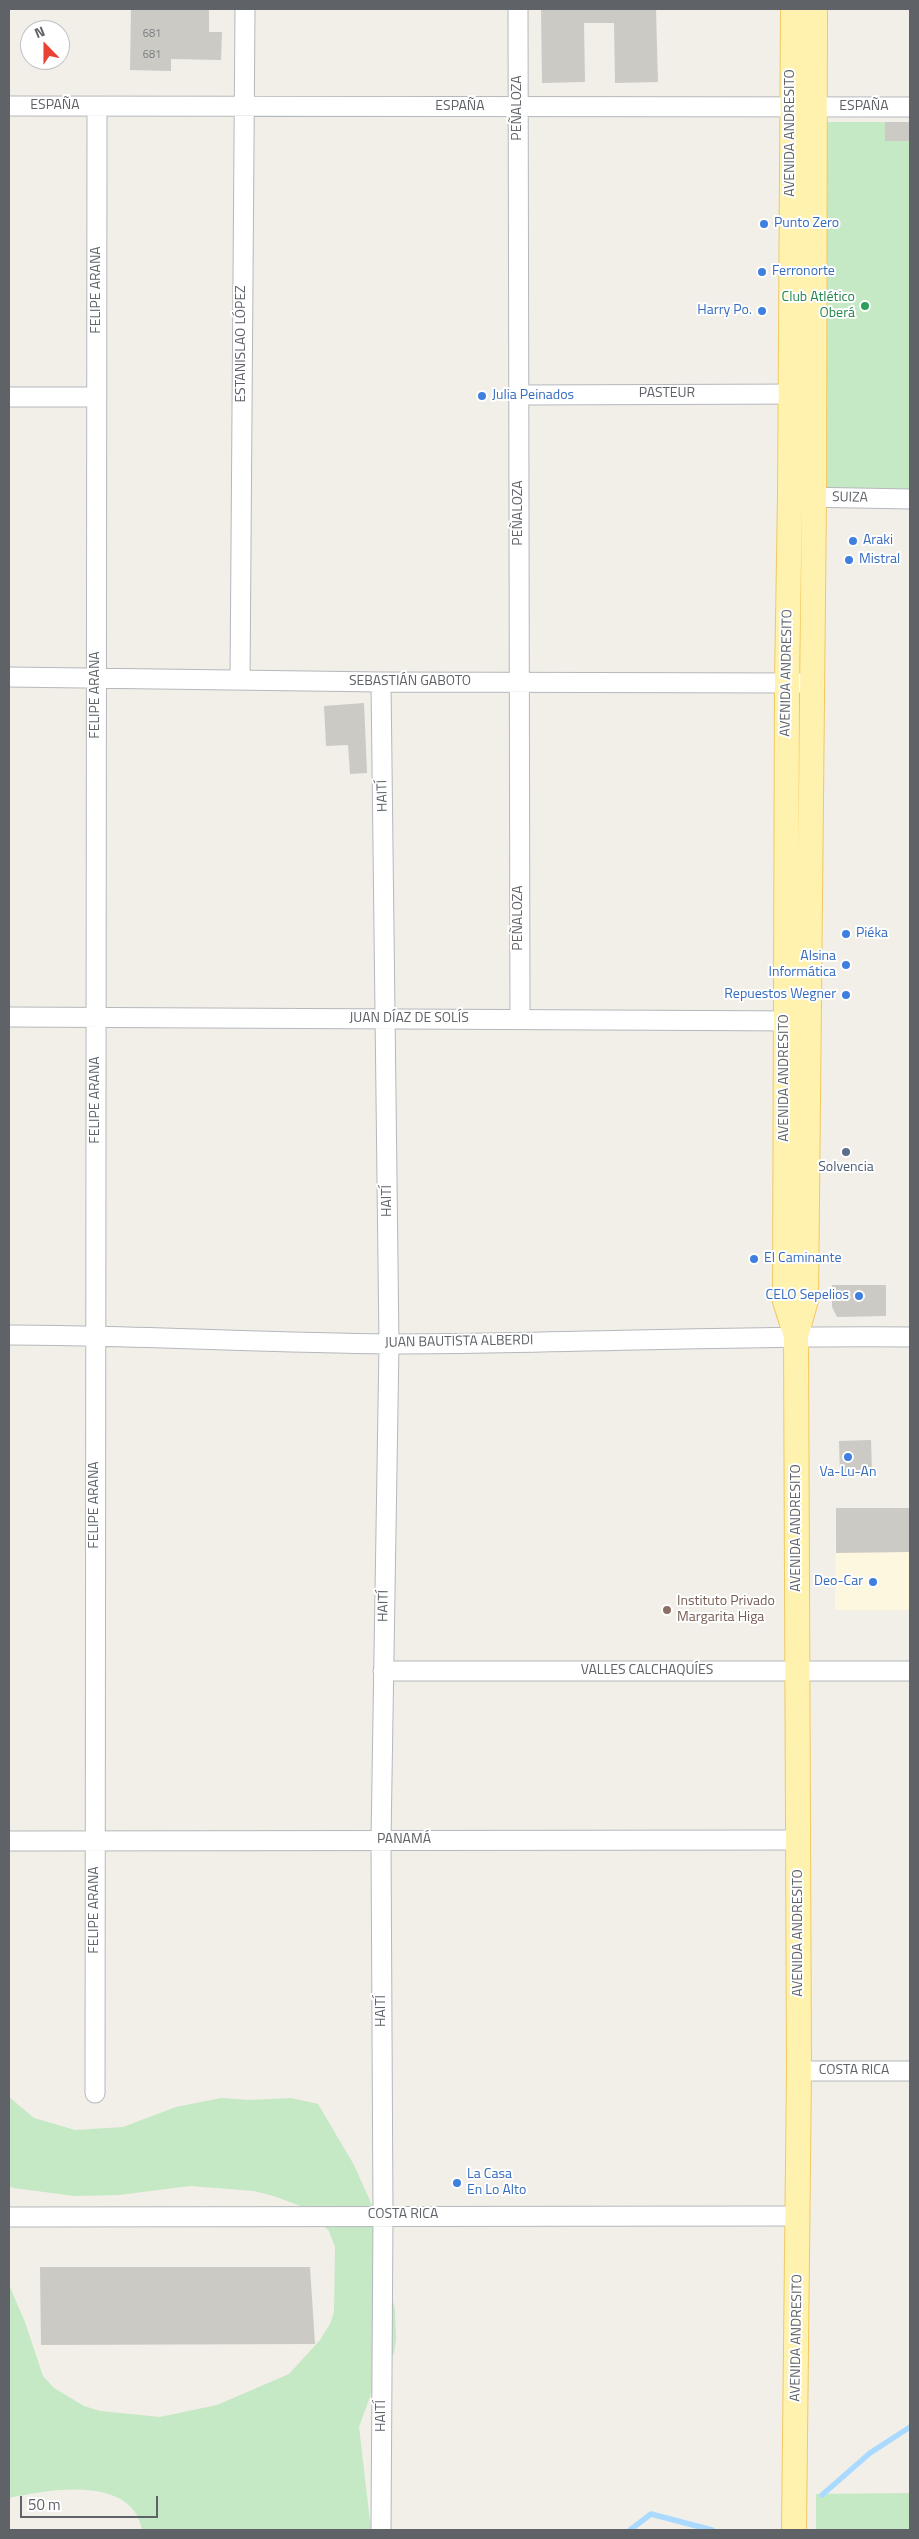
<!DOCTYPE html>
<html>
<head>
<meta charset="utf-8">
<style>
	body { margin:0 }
	#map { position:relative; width:919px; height:2539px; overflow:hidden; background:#f1efe8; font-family:"Titillium Web",sans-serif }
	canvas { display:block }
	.frame { position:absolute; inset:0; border:10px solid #5f6368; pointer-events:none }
	.north { position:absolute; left:20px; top:20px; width:50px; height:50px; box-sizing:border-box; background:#fff; border:1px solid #bfc1c3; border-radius:50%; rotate:338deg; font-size:14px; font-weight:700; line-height:20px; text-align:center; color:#5f6368 }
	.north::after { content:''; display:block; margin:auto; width:18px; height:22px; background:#ea4335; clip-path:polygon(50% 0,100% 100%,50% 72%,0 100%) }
	.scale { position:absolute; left:20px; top:2496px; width:138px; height:22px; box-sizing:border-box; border:2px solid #5f6368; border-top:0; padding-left:6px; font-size:15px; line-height:18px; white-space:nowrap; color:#5f6368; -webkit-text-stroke:4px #fff; paint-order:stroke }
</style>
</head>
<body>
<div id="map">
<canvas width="919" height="2539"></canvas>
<div class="frame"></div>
<div class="north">N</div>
<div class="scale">50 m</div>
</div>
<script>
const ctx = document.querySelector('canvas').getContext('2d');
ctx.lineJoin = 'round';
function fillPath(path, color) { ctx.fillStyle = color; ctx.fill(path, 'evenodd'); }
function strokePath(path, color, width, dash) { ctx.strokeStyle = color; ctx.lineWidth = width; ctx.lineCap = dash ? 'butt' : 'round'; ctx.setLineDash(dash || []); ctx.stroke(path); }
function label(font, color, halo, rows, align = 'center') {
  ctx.font = font + ' "Titillium Web",sans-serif'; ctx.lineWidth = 4; ctx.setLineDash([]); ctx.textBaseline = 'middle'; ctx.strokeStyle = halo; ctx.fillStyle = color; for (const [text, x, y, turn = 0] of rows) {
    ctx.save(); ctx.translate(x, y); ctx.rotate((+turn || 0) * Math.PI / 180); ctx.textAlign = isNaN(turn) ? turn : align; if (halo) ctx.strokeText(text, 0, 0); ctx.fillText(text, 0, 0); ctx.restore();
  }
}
const commercial = new Path2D(`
	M836,1508H910V1610H835Z`);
const green = new Path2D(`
	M821,122H910V491H819Z
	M9,2097L34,2118L75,2130L123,2127L176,2107L221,2098L249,2100L291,2098L318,2104L354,2165L371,2203L383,2248L395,2310L396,2340L394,2353L371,2394L359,2427L371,2530H142C132,2474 47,2490 9,2498V2285L25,2322L43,2376L54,2388L84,2406L100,2411L160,2417L217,2405L289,2374L320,2340L330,2324L334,2312L335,2247L329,2231L303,2207L274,2196L254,2191L190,2186L119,2195L75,2196L13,2188L9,2186Z
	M910,2493V2530H816V2494Z`);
const stream = new Path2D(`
	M822,2495L870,2453L910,2427
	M630,2530L651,2514L712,2530`);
const building = new Path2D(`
	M131,9H209V32H222L221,60L171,59V71L130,70Z
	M541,9H656L658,82L615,83L614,23H584L585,82L542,83Z
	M885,122H910V141H885Z
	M364,703L367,773L350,774L348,745L326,746L324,706Z
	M832,1285H886V1316L837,1317L832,1307Z
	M871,1440L872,1473L840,1474L839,1441Z
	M836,1508H910V1552L836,1553Z
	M40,2267H310L315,2344L41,2345Z`);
const minor = new Path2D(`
	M518,9L520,1018
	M9,106L910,107
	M519,395L805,394
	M9,397H97
	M802,497L910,499
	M9,677L381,682L800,683
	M240,680L245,9
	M9,1017L800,1021
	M9,1335C136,1335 262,1343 389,1344C563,1344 736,1335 910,1337
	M383,1671H910
	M9,1841L799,1840
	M799,2071H910
	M95,2093L97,107
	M9,2217L798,2216
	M381,2530L383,2215L381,1840L389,1344L381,682`);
const major = new Path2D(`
	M793,9L790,496L787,683L785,1301L796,1336
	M794,2530L799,2071L796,1336L806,1300L814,497L815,9`);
const markers = [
	[764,224,5,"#3f7fe0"],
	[762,272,5,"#3f7fe0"],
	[865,306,5,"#2e9e5b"],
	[762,311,5,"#3f7fe0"],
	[482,396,5,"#3f7fe0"],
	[853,541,5,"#3f7fe0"],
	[849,560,5,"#3f7fe0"],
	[846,934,5,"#3f7fe0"],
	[846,965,5,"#3f7fe0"],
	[846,995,5,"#3f7fe0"],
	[846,1152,5,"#5c6f8a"],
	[754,1259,5,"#3f7fe0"],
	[859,1296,5,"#3f7fe0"],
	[848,1457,5,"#3f7fe0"],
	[873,1582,5,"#3f7fe0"],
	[667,1610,5,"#8d6e63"],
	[457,2183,5,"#3f7fe0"]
];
const numberNames = [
	["681",152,34],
	["681",152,55]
];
const streetNames = [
	["ESPAÑA",55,106],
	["ESPAÑA",460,107],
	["ESPAÑA",864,107],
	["PEÑALOZA",518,108,-90],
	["AVENIDA ANDRESITO",791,133,-90],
	["FELIPE ARANA",97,290,-90],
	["ESTANISLAO LÓPEZ",242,344,-90],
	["PASTEUR",667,394],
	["SUIZA",850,498,1],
	["PEÑALOZA",519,513,-90],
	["AVENIDA ANDRESITO",787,673,-89],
	["SEBASTIÁN GABOTO",410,682],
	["FELIPE ARANA",96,695,-90],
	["HAITÍ",383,796,-91],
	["PEÑALOZA",519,918,-90],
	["JUAN DÍAZ DE SOLÍS",409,1019],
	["AVENIDA ANDRESITO",785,1078,-90],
	["FELIPE ARANA",96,1100,-90],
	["HAITÍ",388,1201,-90],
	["JUAN BAUTISTA ALBERDI",459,1342,-1],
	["FELIPE ARANA",95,1505,-90],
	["AVENIDA ANDRESITO",797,1528,-90],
	["HAITÍ",384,1606,-89],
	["VALLES CALCHAQUÍES",647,1671],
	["PANAMÁ",404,1840],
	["FELIPE ARANA",95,1910,-90],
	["AVENIDA ANDRESITO",799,1933,-90],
	["HAITÍ",382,2011,-90],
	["COSTA RICA",854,2071],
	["COSTA RICA",403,2215],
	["AVENIDA ANDRESITO",797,2338,-89],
	["HAITÍ",382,2416,-90]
];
const shopNames = [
	["Punto Zero",774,224],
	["Ferronorte",772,272],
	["Harry Po.",752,311,"right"],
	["Julia Peinados",492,396],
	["Araki",863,541],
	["Mistral",859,560],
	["Piéka",856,934],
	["Alsina",836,957,"right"],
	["Informática",836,973,"right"],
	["Repuestos Wegner",836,995,"right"],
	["El Caminante",764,1259],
	["CELO Sepelios",849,1296,"right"],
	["Va-Lu-An",848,1473,"center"],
	["Deo-Car",863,1582,"right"],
	["La Casa",467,2175],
	["En Lo Alto",467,2191]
];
const leisureNames = [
	["Club Atlético",855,298],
	["Oberá",855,314]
];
const serviceNames = [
	["Solvencia",846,1168]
];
const educationNames = [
	["Instituto Privado",677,1602],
	["Margarita Higa",677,1618]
];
fillPath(commercial, '#fef7e0');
fillPath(green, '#c5e8c5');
strokePath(stream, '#aadaff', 5.5);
fillPath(building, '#cccac5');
strokePath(minor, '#b5b8bc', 21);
strokePath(major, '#f2c960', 26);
strokePath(minor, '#fff', 19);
strokePath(major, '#fff2af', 24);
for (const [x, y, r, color] of markers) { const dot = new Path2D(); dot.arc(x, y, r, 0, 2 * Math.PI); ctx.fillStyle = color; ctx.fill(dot); strokePath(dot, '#fff', 2); }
label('11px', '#7a7d7f', null, numberNames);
label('14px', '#5f6368', '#fff', streetNames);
label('14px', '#366cbe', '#fff', shopNames, 'left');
label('14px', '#27864d', '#fff', leisureNames, 'right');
label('14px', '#4e5e75', '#fff', serviceNames);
label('14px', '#785e54', '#fff', educationNames, 'left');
</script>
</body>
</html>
